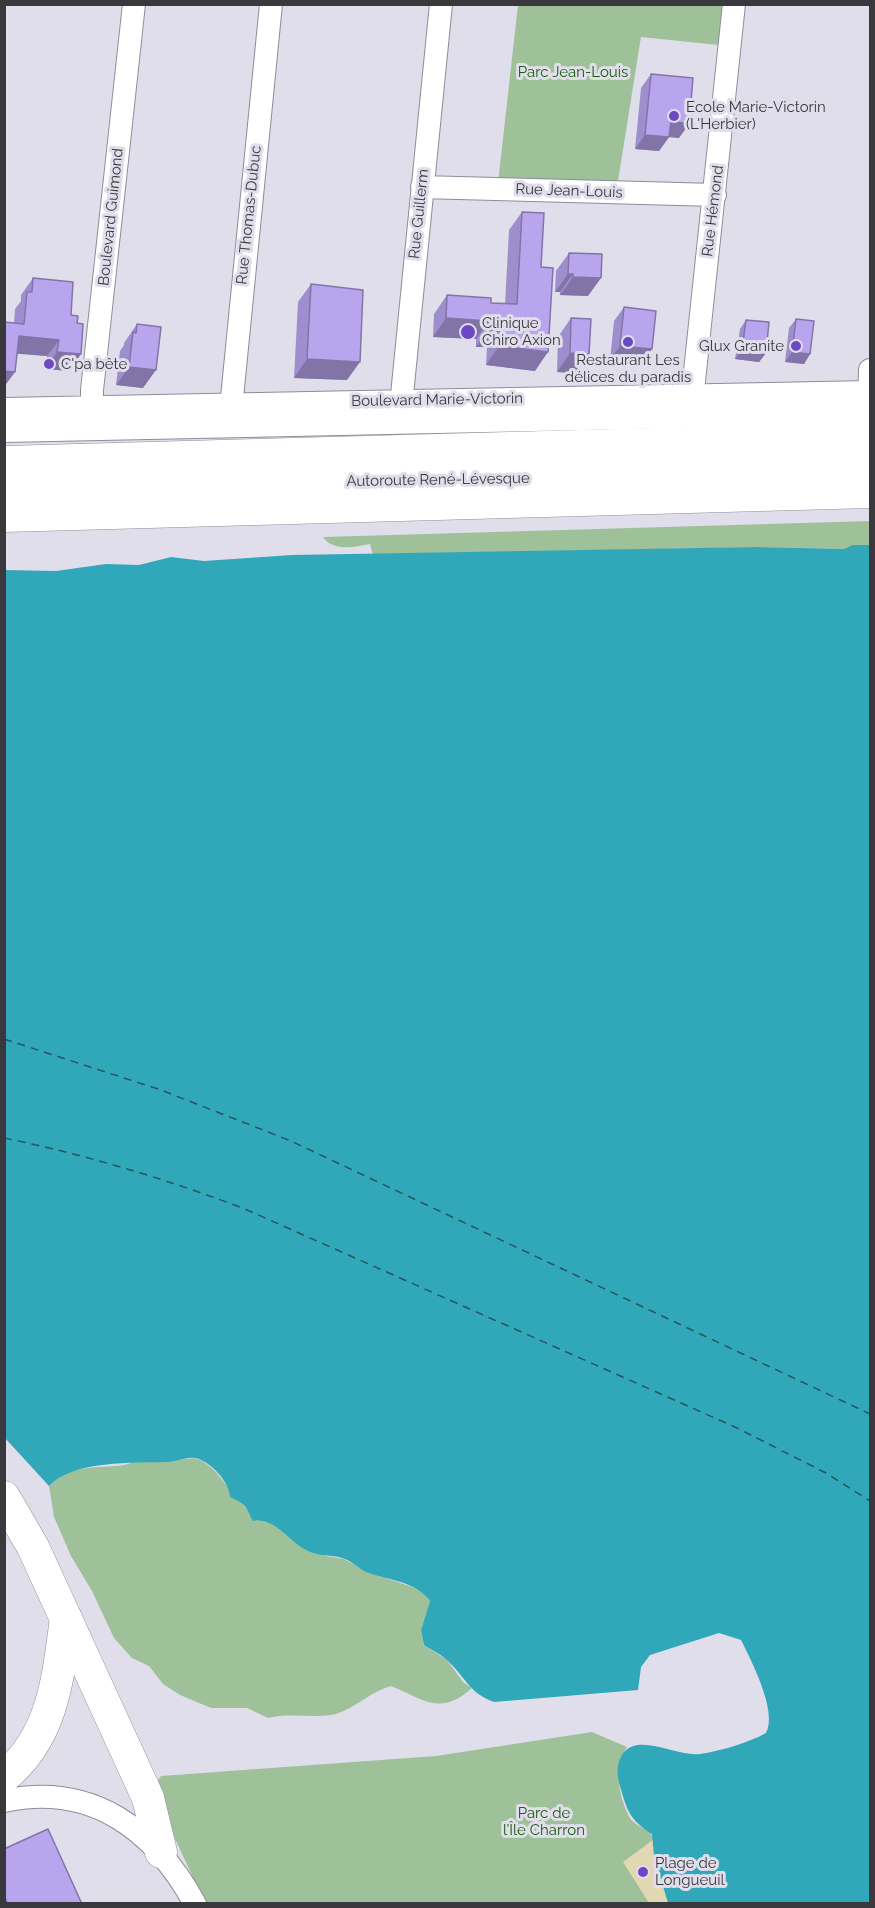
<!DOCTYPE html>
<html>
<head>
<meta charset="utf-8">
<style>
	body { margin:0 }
	#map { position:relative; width:875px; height:1908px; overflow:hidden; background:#e1deec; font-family:Raleway,sans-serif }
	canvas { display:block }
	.frame { position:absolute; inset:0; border:6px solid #39383d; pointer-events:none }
</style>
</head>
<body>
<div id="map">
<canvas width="875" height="1908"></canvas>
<div class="frame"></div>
</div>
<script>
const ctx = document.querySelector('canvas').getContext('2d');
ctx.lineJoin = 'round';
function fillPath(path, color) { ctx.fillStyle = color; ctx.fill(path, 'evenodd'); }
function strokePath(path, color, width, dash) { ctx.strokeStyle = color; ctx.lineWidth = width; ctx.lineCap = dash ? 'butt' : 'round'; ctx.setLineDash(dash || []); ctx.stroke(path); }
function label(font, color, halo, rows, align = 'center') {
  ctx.font = font + ' Raleway,sans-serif'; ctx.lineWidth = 6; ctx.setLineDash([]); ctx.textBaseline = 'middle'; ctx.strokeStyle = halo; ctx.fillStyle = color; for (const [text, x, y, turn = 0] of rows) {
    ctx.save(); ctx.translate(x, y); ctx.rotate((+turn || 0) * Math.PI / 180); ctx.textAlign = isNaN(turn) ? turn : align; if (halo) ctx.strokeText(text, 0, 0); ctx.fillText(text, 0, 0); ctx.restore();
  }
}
const green = new Path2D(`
	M518,5H732L728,46L641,37L617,187L498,183Z
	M870,521V545L844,549L756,547L373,555L370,544C355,547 333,552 323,537Z
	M194,1458L203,1461L214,1470L257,1521L262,1519L270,1523L326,1556L344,1559L368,1572L421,1590L430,1601L421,1630L424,1645L447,1660L464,1683L472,1688C440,1717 423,1699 391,1686C371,1691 356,1708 336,1714C314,1719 290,1712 268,1718L247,1708H211L180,1695L163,1684L149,1666L132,1658L114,1638L92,1591L71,1556L54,1517L49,1486C71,1463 97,1469 124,1465C129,1464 133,1461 138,1461C157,1460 175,1461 194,1458Z
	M592,1732L627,1747C614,1768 618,1796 630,1818C635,1826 647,1828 652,1835C656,1840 653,1848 654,1854C655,1870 663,1888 668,1903H205L154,1794L155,1784L161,1776L436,1756Z`);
const sand = new Path2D(`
	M654,1839V1856L668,1903H649L623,1862Z`);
const water = new Path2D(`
	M853,545H870V1903H668L654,1856L652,1834C630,1820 627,1811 620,1786C617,1776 616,1765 622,1755C637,1731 676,1757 700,1754C720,1751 748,1743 766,1733C778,1712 751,1660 741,1640L719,1633L650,1655L641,1667L638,1690L494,1702C469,1693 466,1678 448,1661C442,1655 432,1650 424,1645L421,1630L430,1601C417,1582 389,1580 369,1573C360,1570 353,1562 345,1559C335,1555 323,1556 313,1553C290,1546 278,1517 253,1521C245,1505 246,1504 230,1497C230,1482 209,1460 195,1458C186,1457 176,1462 167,1462C134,1463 73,1460 49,1486L5,1438V570L56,571L106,564L139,565L171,557L204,561L292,555L756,547L844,549Z`);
const ferry = new Path2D(`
	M4,1039L161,1090L291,1141L870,1414
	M4,1138C87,1155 166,1179 245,1209L735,1427L826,1473L870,1501`);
const minor = new Path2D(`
	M422,187L715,195
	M869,407L870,370
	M4,409L870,392
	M691,409L734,4
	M400,415L441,4
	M230,418L271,4
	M92,422V390L134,4
	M4,431L870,413
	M4,1801C92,1782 155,1830 195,1904`);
const highway = new Path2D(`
	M4,462L870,438
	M4,492L870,468
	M4,516L870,492
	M4,1497L33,1547L148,1798L161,1852
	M4,1777C54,1736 58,1677 66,1618`);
const wall = new Path2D(`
	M651,74L679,138L669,137L659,151L635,149L641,88Z
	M522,212L535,371L486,365L487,347H476V339L433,337L434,314L447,295L491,303L505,304L509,230Z
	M569,253L588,296L560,295V292H555L556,271Z
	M33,278L71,315L77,323L81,354L69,371L46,369L47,356L17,353L14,323L15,309L21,301V295Z
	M311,284L347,380L294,378L298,302Z
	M624,307L652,349L642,363L610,360L614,321Z
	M571,318L576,373L557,372L558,337Z
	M796,319L810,354L804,364L785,362L789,328Z
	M746,320L766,353L759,362L735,359L740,329Z
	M137,324L143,388L116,385L120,351L124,345V343Z`);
const shadedWall = new Path2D(`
	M671,121L689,124L679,138L661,136Z
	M645,135L669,137L659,151L635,149Z
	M568,274H573L560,292H555Z
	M573,277L601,278L588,296L560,295Z
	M446,318L489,321L476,339L433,337Z
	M489,328L500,329L487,347H476Z
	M19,336L59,340L47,356L7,353Z
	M499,346L548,352L535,371L486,365Z
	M620,346L652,349L642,363L610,360Z
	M742,350L766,353L759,362L735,359Z
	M57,352L81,354L69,371L46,369Z
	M792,352L810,354L804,364L785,362Z
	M570,353L589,354L576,373L557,372Z
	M307,359L360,362L347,380L294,378Z
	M129,367L156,370L143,388L116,385Z
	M4,371L15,372L4,387Z`);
const building = new Path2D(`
	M651,74L693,78L689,124L671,121L669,137L645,135Z
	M522,212L544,213L541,267L553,268L548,352L499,346L500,329L489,328V321L446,318L447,295L491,298V303L517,304Z
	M569,253L602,254L601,278L573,277V274H568Z
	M33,278L73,282L71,315L78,316L77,323L83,324L81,354L57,352L59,340L19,336L15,372L4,371V322L24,324L27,292H32Z
	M311,284L363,290L360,362L307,359Z
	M624,307L656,311L652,349L620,346Z
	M571,318L591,319L589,354L570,353Z
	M796,319L814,321L810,354L792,352Z
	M746,320L769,322L766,353L742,350Z
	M137,324L161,327L156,370L129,367L133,332L136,333Z
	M48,1829L82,1904H8L4,1896V1849Z`);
const markers = [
	[674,116,6,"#6b49c2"],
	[468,332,8,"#6b49c2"],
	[628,342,6,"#6b49c2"],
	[796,346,6,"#6b49c2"],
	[49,364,6,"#6b49c2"],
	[643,1872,6,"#6b49c2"]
];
const parkNames = [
	["Parc Jean-Louis",573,72],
	["Parc de",544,1813],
	["l’Île Charron",544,1830]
];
const poiNames = [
	["Ecole Marie-Victorin",686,107],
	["(L'Herbier)",686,124],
	["Clinique",482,323],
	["Chiro Axion",482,340],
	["Glux Granite",784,346,"right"],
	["Restaurant Les",628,360,"center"],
	["délices du paradis",628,377,"center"],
	["C'pa bête",61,364],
	["Plage de",655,1863],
	["Longueuil",655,1880]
];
const streetNames = [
	["Rue Jean-Louis",569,191,2],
	["Rue Hémond",713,211,-83],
	["Rue Guillerm",419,214,-84],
	["Rue Thomas-Dubuc",249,215,-84],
	["Boulevard Guimond",111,217,-84],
	["Boulevard Marie-Victorin",437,400,-1],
	["Autoroute René-Lévesque",438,480,-1]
];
fillPath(green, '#9ec199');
fillPath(sand, '#e1d7b2');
fillPath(water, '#31a7ba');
strokePath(ferry, '#26565e', 1.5, [8, 6]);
strokePath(minor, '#8f8c99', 24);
strokePath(highway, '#8f8c99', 33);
strokePath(minor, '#fff', 22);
strokePath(highway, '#fff', 32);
fillPath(wall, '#9f8ecd');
fillPath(shadedWall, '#8274a7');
fillPath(building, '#b9a5ee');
strokePath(building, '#8274a7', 1.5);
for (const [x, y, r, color] of markers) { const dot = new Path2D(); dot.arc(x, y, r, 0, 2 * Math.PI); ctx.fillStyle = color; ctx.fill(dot); strokePath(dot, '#e1deec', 2); }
label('15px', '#1a610d', '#e1deec', parkNames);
label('15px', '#39383d', '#e1deec', poiNames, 'left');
label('15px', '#39383d', '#e1deec', streetNames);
</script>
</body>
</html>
